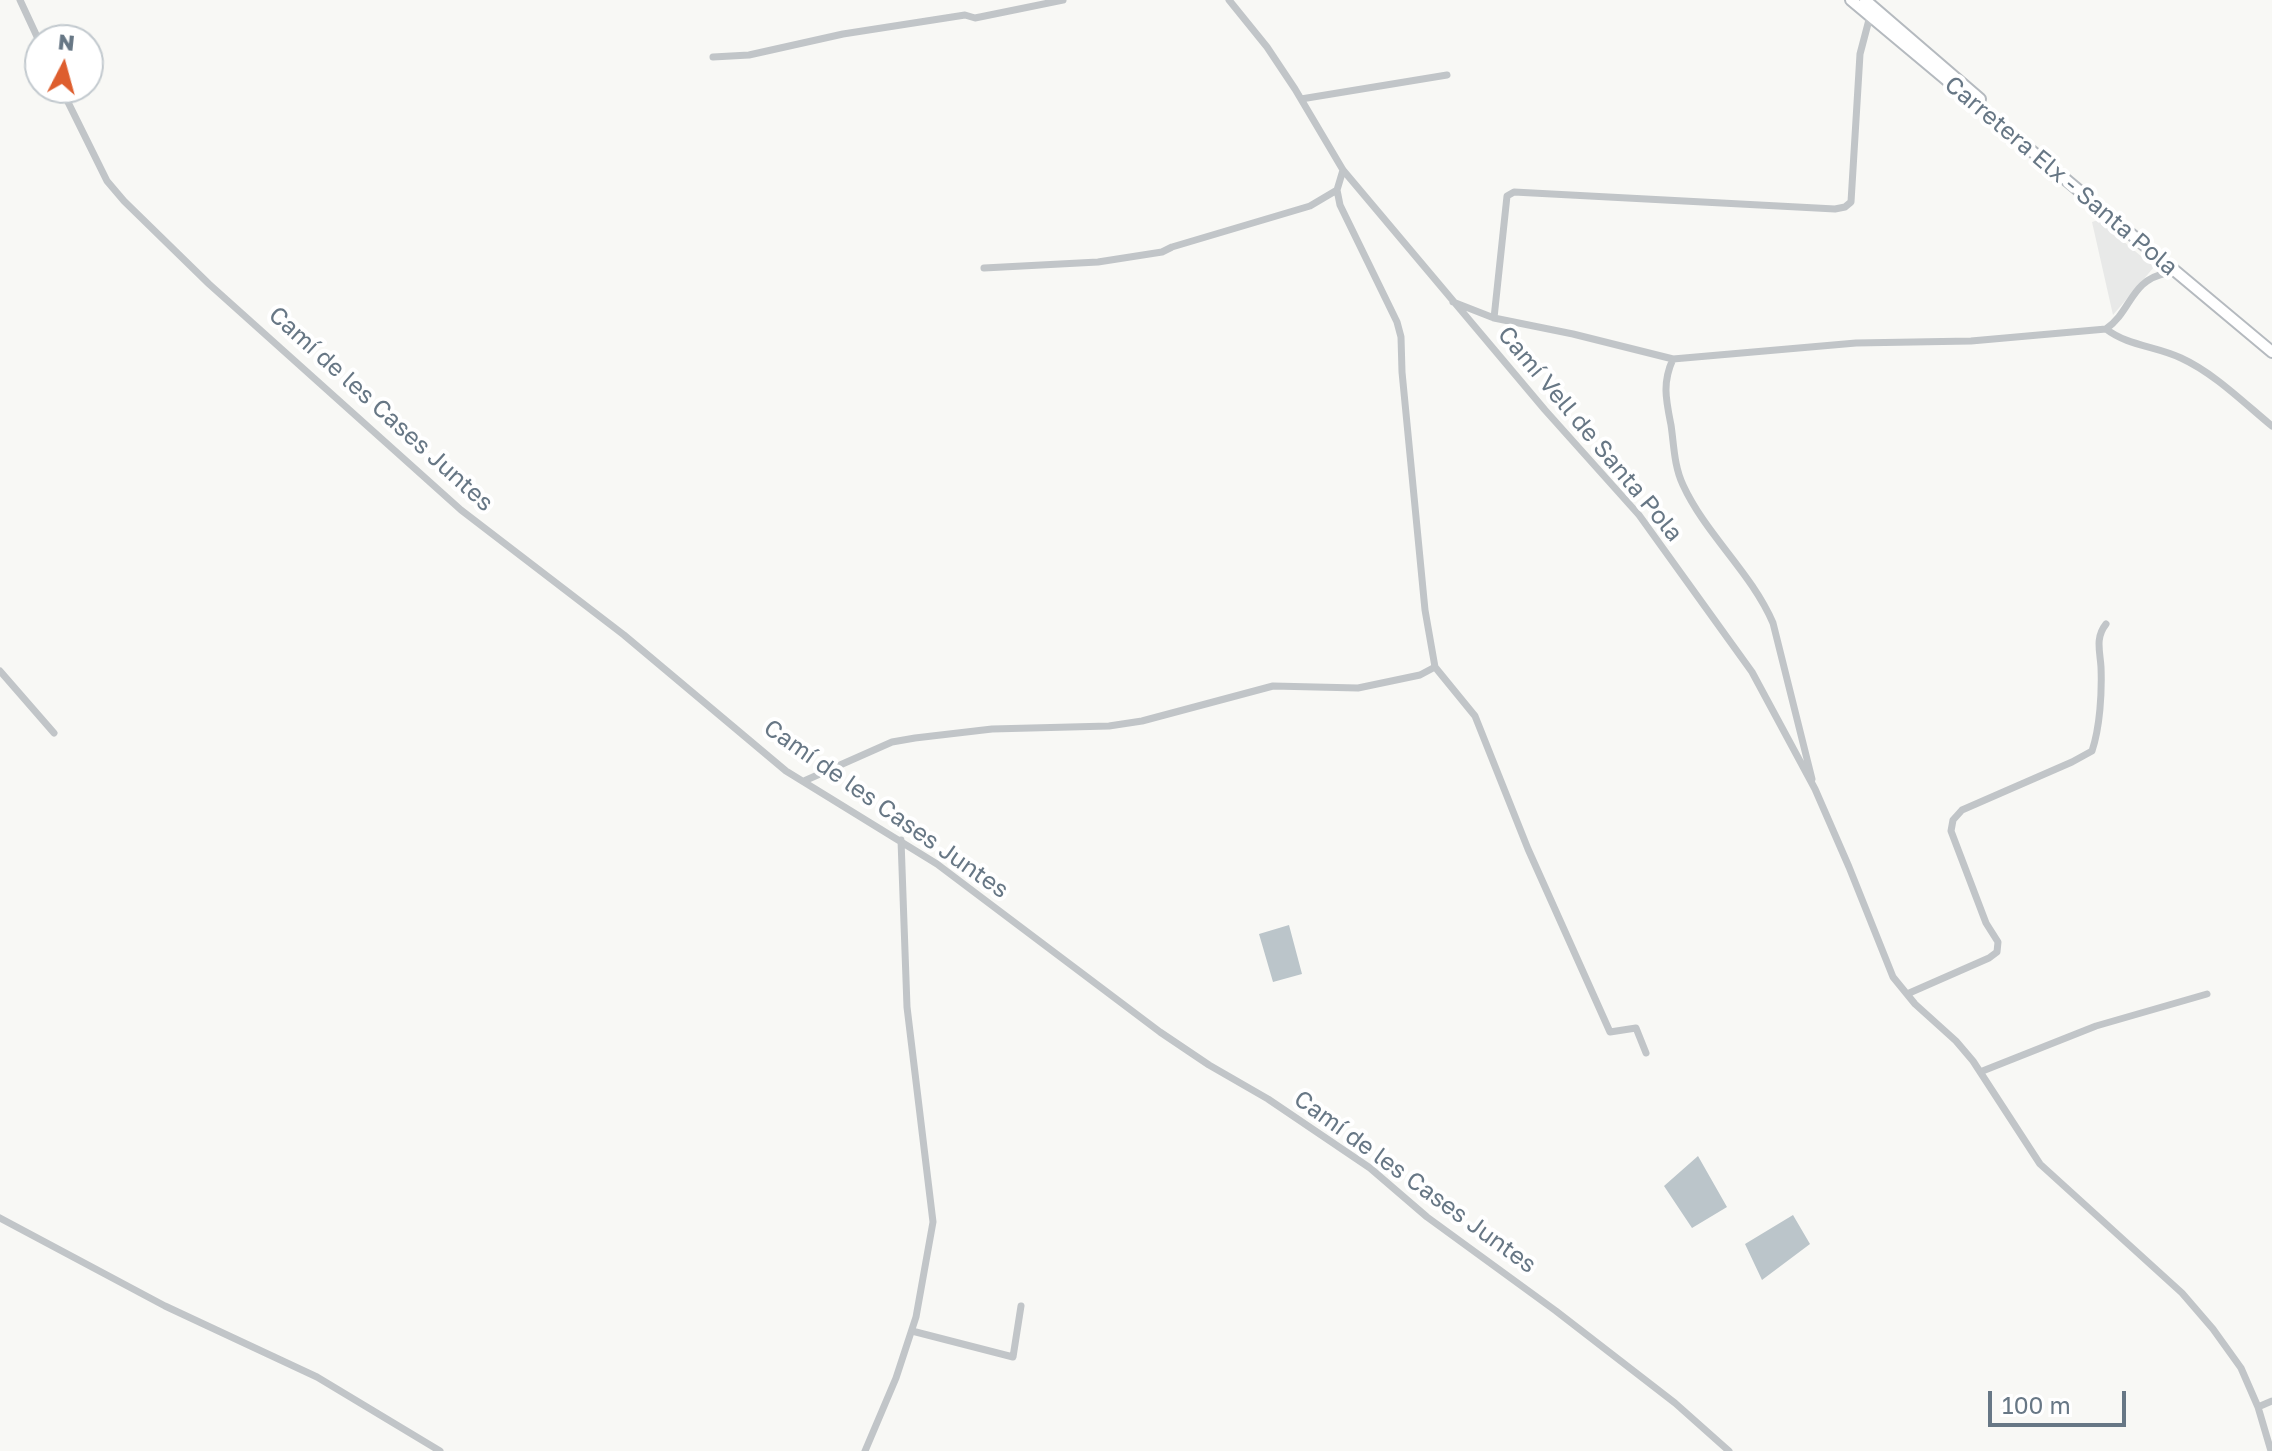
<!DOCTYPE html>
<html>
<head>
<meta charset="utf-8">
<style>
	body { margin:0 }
	#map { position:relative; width:2272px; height:1451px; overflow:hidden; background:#f8f8f5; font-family:"Golos Text",sans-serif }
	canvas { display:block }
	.north { position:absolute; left:24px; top:24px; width:80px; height:80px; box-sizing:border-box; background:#fff; border:2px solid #c2c9ce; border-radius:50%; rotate:6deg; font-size:22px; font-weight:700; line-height:32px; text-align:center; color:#677785 }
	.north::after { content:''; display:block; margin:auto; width:28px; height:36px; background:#de5e2e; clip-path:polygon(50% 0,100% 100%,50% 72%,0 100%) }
	.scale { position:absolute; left:1988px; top:1391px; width:138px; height:36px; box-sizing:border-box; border:4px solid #677785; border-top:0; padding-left:10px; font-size:24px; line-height:28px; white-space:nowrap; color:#677785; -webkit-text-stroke:6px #fff; paint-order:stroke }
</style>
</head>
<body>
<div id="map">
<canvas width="2272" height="1451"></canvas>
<div class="north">N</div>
<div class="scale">100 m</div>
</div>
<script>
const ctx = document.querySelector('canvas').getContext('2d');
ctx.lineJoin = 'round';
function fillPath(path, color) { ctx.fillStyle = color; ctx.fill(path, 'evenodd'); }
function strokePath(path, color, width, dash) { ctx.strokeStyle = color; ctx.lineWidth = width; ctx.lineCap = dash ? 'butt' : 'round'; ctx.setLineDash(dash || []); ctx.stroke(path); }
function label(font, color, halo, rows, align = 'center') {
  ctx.font = font + ' "Golos Text",sans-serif'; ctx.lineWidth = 8; ctx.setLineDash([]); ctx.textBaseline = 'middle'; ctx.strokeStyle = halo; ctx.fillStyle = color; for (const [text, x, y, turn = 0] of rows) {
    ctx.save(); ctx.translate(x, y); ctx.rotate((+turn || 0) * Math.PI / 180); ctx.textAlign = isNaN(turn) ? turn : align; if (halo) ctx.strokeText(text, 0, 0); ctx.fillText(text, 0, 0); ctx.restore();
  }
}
const built = new Path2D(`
	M2098,220L2154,267L2113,315L2092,222Z`);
const water = new Path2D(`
	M1289,925L1302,974L1273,982L1259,934Z
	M1698,1156L1727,1207L1692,1228L1664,1186Z
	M1793,1215L1810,1244L1762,1280L1745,1244Z`);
const street = new Path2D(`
	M20,0L40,43
	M1229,0L1267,47L1295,89L1343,170L1545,410L1639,515L1752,672L1815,789L1849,867L1893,977L1915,1004L1956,1041L1973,1061L2040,1164L2182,1293L2213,1329L2241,1368L2258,1407L2271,1451
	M713,57L749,55L843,34L965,15L975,18L1063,0
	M61,88L107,181L124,201L209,284L461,510L624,635L786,771L937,864L1160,1032L1209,1065L1268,1099L1370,1168L1427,1217L1556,1311L1675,1403L1729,1451
	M1301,99L1447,75
	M1343,170L1337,190L1340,205L1397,322L1401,337L1402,372L1425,610L1435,667L1475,716L1528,849L1610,1032L1636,1028L1646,1053
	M984,268L1098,262L1162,252L1172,247L1310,206L1337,190
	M1453,302L1494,318L1573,334L1673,359L1856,343L1971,341L2106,329C2132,311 2130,280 2167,273
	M1494,318L1507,196L1514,192L1835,209L1845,207L1851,202L1860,54L1870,16
	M2106,329C2128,346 2156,346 2181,358C2214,373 2244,403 2272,426
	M1673,359C1662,383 1666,400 1671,425C1674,445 1674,466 1683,485C1706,535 1751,572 1773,623L1812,779
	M0,671L54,733
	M804,781L892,742L915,738L992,729L1109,726L1142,721L1273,686L1358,688L1420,675L1435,667
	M1907,994L1989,958L1997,952L1998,942L1986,923L1951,831L1953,820L1962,810L2072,762L2092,751C2100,727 2102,693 2101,667C2100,651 2095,638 2106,624
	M1980,1072L2096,1026L2207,994
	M0,1218L165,1306L317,1377L440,1451
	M912,1331L1013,1357L1021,1306
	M2258,1407L2272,1401
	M865,1451L896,1378L916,1317L933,1222L907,1007L901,840`);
const secondary = new Path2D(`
	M1851,0L2272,352
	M1865,0L1980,99`);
const streetNames = [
	["Carretera Elx - Santa Pola",2061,176,40],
	["Camí de les Cases Juntes",381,409,42],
	["Camí Vell de Santa Pola",1590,434,50],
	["Camí de les Cases Juntes",886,809,35],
	["Camí de les Cases Juntes",1415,1182,36]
];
fillPath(built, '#e8e9e8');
fillPath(water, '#bbc5ca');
strokePath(secondary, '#b5babf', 14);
strokePath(street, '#c1c5c8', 7);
strokePath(secondary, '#fff', 10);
label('24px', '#677785', '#fff', streetNames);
</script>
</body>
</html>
